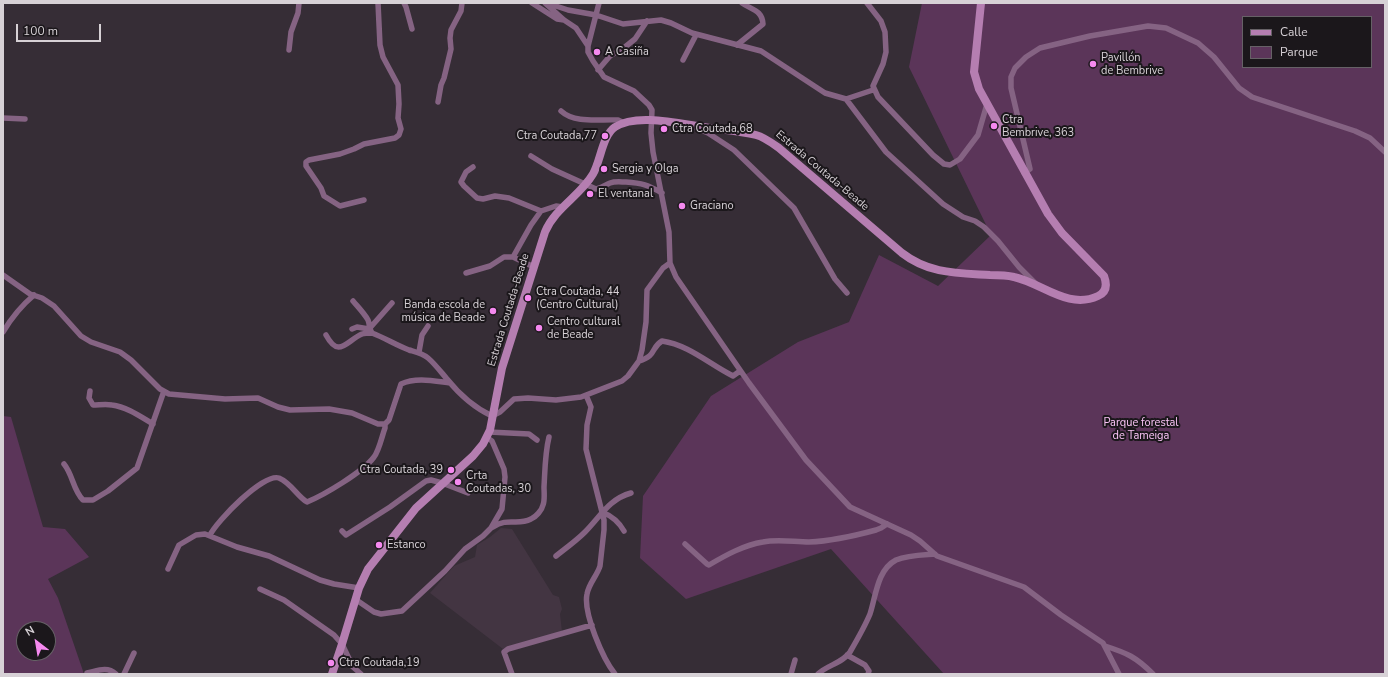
<!DOCTYPE html>
<html>
<head>
<meta charset="utf-8">
<style>
	body { margin:0 }
	#map { position:relative; width:1388px; height:677px; overflow:hidden; background:#362d36; font-family:"Nunito Sans",sans-serif }
	canvas { display:block }
	.frame { position:absolute; inset:0; border:4px solid #d7d1d6; pointer-events:none }
	.legend { position:absolute; left:1242px; top:16px; width:130px; height:52px; box-sizing:border-box; background:#1b171b; border:1px solid #666166; margin:0; padding:5px 7px; list-style:none; font-size:12px; color:#d7d1d6 }
	.legend li { display:flex; align-items:center; gap:8px; height:20px }
	.legend b { width:20px; border:1px solid #666166 }
	.north { position:absolute; left:16px; top:621px; width:40px; height:40px; box-sizing:border-box; background:#1b171b; border:1px solid #666166; border-radius:50%; rotate:329deg; font-size:11px; font-weight:700; line-height:16px; text-align:center; color:#d7d1d6 }
	.north::after { content:''; display:block; margin:auto; width:14px; height:18px; background:#f589ef; clip-path:polygon(50% 0,100% 100%,50% 72%,0 100%) }
	.scale { position:absolute; left:16px; top:24px; width:85px; height:18px; box-sizing:border-box; border:2px solid #d7d1d6; border-top:0; padding-left:5px; font-size:12px; line-height:14px; white-space:nowrap; color:#d7d1d6; -webkit-text-stroke:3px #1b171b; paint-order:stroke }
</style>
</head>
<body>
<div id="map">
<canvas width="1388" height="677"></canvas>
<div class="frame"></div>
<ul class="legend">
<li><b style="height:5px;background:#b57eb1"></b>Calle</li>
<li><b style="height:11px;background:#5b3559"></b>Parque</li>
</ul>
<div class="north">N</div>
<div class="scale">100 m</div>
</div>
<script>
const ctx = document.querySelector('canvas').getContext('2d');
ctx.lineJoin = 'round';
function fillPath(path, color) { ctx.fillStyle = color; ctx.fill(path, 'evenodd'); }
function strokePath(path, color, width, dash) { ctx.strokeStyle = color; ctx.lineWidth = width; ctx.lineCap = dash ? 'butt' : 'round'; ctx.setLineDash(dash || []); ctx.stroke(path); }
function label(font, color, halo, rows, align = 'center') {
  ctx.font = font + ' "Nunito Sans",sans-serif'; ctx.lineWidth = 4; ctx.setLineDash([]); ctx.textBaseline = 'middle'; ctx.strokeStyle = halo; ctx.fillStyle = color; for (const [text, x, y, turn = 0] of rows) {
    ctx.save(); ctx.translate(x, y); ctx.rotate((+turn || 0) * Math.PI / 180); ctx.textAlign = isNaN(turn) ? turn : align; if (halo) ctx.strokeText(text, 0, 0); ctx.fillText(text, 0, 0); ctx.restore();
  }
}
const built = new Path2D(`
	M501,528L512,529L553,595L559,597L562,609L560,614L562,632L503,649L430,593L454,566L475,557L477,545L490,537Z`);
const green = new Path2D(`
	M922,3H1385V674H944L831,549L686,599L640,558L643,496L711,396L798,342L849,322L879,255L938,286L991,235L909,67ZM1243,17H1371V67H1243Z
	M3,416L11,417L43,527L65,529L89,557L48,579L58,598L84,674H3ZM24,629H48V653H24Z`);
const street = new Path2D(`
	M404,3L406,7L412,29
	M532,3L557,19L564,20
	M545,3L564,20L576,28L588,46
	M552,3L556,6L568,10L596,15L623,24L661,20L671,23L692,33L761,51L825,93L846,99L873,90
	M599,3L588,46V52L593,61L604,77L634,91L649,105L652,110L651,133L653,152L669,232L670,263L676,277L749,383L806,460L850,507L911,535L920,541L937,556L1024,587L1061,615L1103,643L1119,674
	M867,3L881,21L885,32L886,52L883,64L873,86L878,97L933,155L944,164L950,165L960,159L978,135L987,104
	M737,45L763,24C762,10 752,10 742,3
	M289,50L291,32L298,13L299,3
	M683,60L696,35
	M598,70L610,56L625,47L635,39L647,21
	M846,99L886,152L943,204L963,217L975,221L984,227L998,241L1019,267L1035,283
	M438,102L441,85L444,78L451,49L450,38L451,30L461,11L462,3
	M561,111C575,124 600,119 618,120L624,123
	M3,118L25,119
	M696,128L708,133L734,150L794,208L835,279L847,293
	M531,156L552,169L596,189C602,188 605,185 610,183C615,181 621,182 626,182C642,183 648,185 662,193
	M473,167L466,172L461,182L464,186L477,198L483,199L495,196L509,198L541,211L556,206L563,207
	M1024,173L1030,169L1011,88V77L1015,68L1026,57L1040,48L1090,36L1148,26L1166,28L1198,43L1214,57L1239,88L1252,97L1355,131L1370,138L1385,152
	M364,200L340,206L324,196L321,188L306,166V162L309,160L340,154L354,149L364,144L395,138L399,135L401,129L398,118L399,104L398,85L383,57L380,45L378,3
	M513,257L534,267
	M466,273L490,266L504,257H513L531,225L541,211
	M3,275L30,294L42,298L54,306L81,336L91,342L120,352L131,360L160,389L169,394L225,399L258,398L278,407L290,410L329,409L352,413L378,424H385L389,420L401,384C416,377 434,381 450,383
	M353,301C358,307 364,313 368,320C370,325 369,329 372,333C385,338 396,345 409,350C416,352 422,353 428,358C435,364 441,372 447,379C459,394 475,408 492,416L500,412L514,399L528,398L556,400L581,397L622,381L628,376L639,361L642,350L646,322L647,290L663,268L670,263
	M352,329L357,327L369,329L392,303
	M3,332C12,317 21,306 34,295
	M326,335C339,359 346,341 362,334C365,333 369,333 372,333
	M419,352L422,335L428,326
	M639,361C657,356 651,347 662,341C689,345 709,364 733,376L740,371
	M90,391L89,398L93,405C99,405 106,404 112,405C127,407 141,417 153,424
	M586,395L591,407L587,425L586,449L604,520V530L600,566C597,576 589,583 587,594C583,613 603,659 615,674
	M489,432L529,434L537,440
	M64,464C73,475 73,490 83,500H93L108,491L137,468L164,391
	M602,512C612,516 619,522 624,531
	M493,527C508,517 517,526 531,519C536,517 542,510 543,505C545,500 544,492 544,487C545,470 545,453 549,437
	M342,531L346,535L390,507L426,481L431,480L442,483L468,493
	M210,535C217,521 263,473 279,478C291,483 297,496 307,502C324,495 363,472 374,457C379,451 382,436 385,428V424
	M685,544L707,564L709,565C726,555 744,545 763,542C778,539 794,542 809,542C832,541 854,536 876,530L881,528L887,524
	M556,556C566,548 576,541 585,532C600,517 609,499 631,493
	M168,569L179,545L196,535L205,534L237,547L269,556L320,580L334,584L359,588
	M260,589L284,600L334,635L342,644L353,667L361,674
	M355,599L374,612L381,614L402,611L445,571L465,549L483,536L491,528L502,509L505,477L504,469L492,441L486,437
	M1105,646C1127,653 1136,657 1153,674
	M847,655L865,665L869,671L868,674
	M87,673C97,671 107,666 116,674
	M124,674L134,653
	M512,674L504,652L508,649L592,625
	M791,674L795,660
	M818,674C827,665 843,663 850,652C857,640 865,626 870,614C876,596 877,570 896,560C908,555 922,555 935,554`);
const secondary = new Path2D(`
	M332,674L342,644L359,588L368,569L416,508L473,456L483,444L490,430L502,368L545,232C555,208 580,196 593,174C601,160 602,136 615,127C638,112 684,125 710,128C725,130 741,131 756,135C764,137 772,143 779,148L902,253C929,274 957,273 990,275C998,275 1006,275 1014,277C1042,283 1068,310 1098,296C1107,292 1107,284 1104,276L1062,233L1048,214L979,89L974,72L981,3`);
const markers = [
	[597,52,4,"#f589ef"],
	[1093,64,4,"#f589ef"],
	[994,126,4,"#f589ef"],
	[664,129,4,"#f589ef"],
	[605,136,4,"#f589ef"],
	[604,169,4,"#f589ef"],
	[590,194,4,"#f589ef"],
	[682,206,4,"#f589ef"],
	[528,298,4,"#f589ef"],
	[493,311,4,"#f589ef"],
	[539,328,4,"#f589ef"],
	[451,470,4,"#f589ef"],
	[458,482,4,"#f589ef"],
	[379,545,4,"#f589ef"],
	[331,663,4,"#f589ef"]
];
const poiNames = [
	["A Casiña",605,52],
	["Pavillón",1101,58],
	["de Bembrive",1101,71],
	["Ctra",1002,120],
	["Bembrive, 363",1002,133],
	["Ctra Coutada,68",672,129],
	["Ctra Coutada,77",597,136,"right"],
	["Sergia y Olga",612,169],
	["El ventanal",598,194],
	["Graciano",690,206],
	["Ctra Coutada, 44",536,292],
	["(Centro Cultural)",536,305],
	["Banda escola de",485,305,"right"],
	["música de Beade",485,318,"right"],
	["Centro cultural",547,322],
	["de Beade",547,335],
	["Ctra Coutada, 39",443,470,"right"],
	["Crta",466,476],
	["Coutadas, 30",466,489],
	["Estanco",387,545],
	["Ctra Coutada,19",339,663]
];
const streetNames = [
	["Estrada Coutada-Beade",822,171,40],
	["Estrada Coutada-Beade",509,310,-73]
];
const parkNames = [
	["Parque forestal",1141,423],
	["de Tameiga",1141,436]
];
fillPath(built, '#433542');
fillPath(green, '#5b3559');
strokePath(street, '#856383', 5.5);
strokePath(secondary, '#b57eb1', 8);
for (const [x, y, r, color] of markers) { const dot = new Path2D(); dot.arc(x, y, r, 0, 2 * Math.PI); ctx.fillStyle = color; ctx.fill(dot); strokePath(dot, '#1b171b', 1.5); }
label('11px', '#d7d1d6', '#1b171b', poiNames, 'left');
label('11px', '#d7d1d6', '#1b171b', streetNames);
label('11px', '#f9c3f5', '#1b171b', parkNames);
</script>
</body>
</html>
